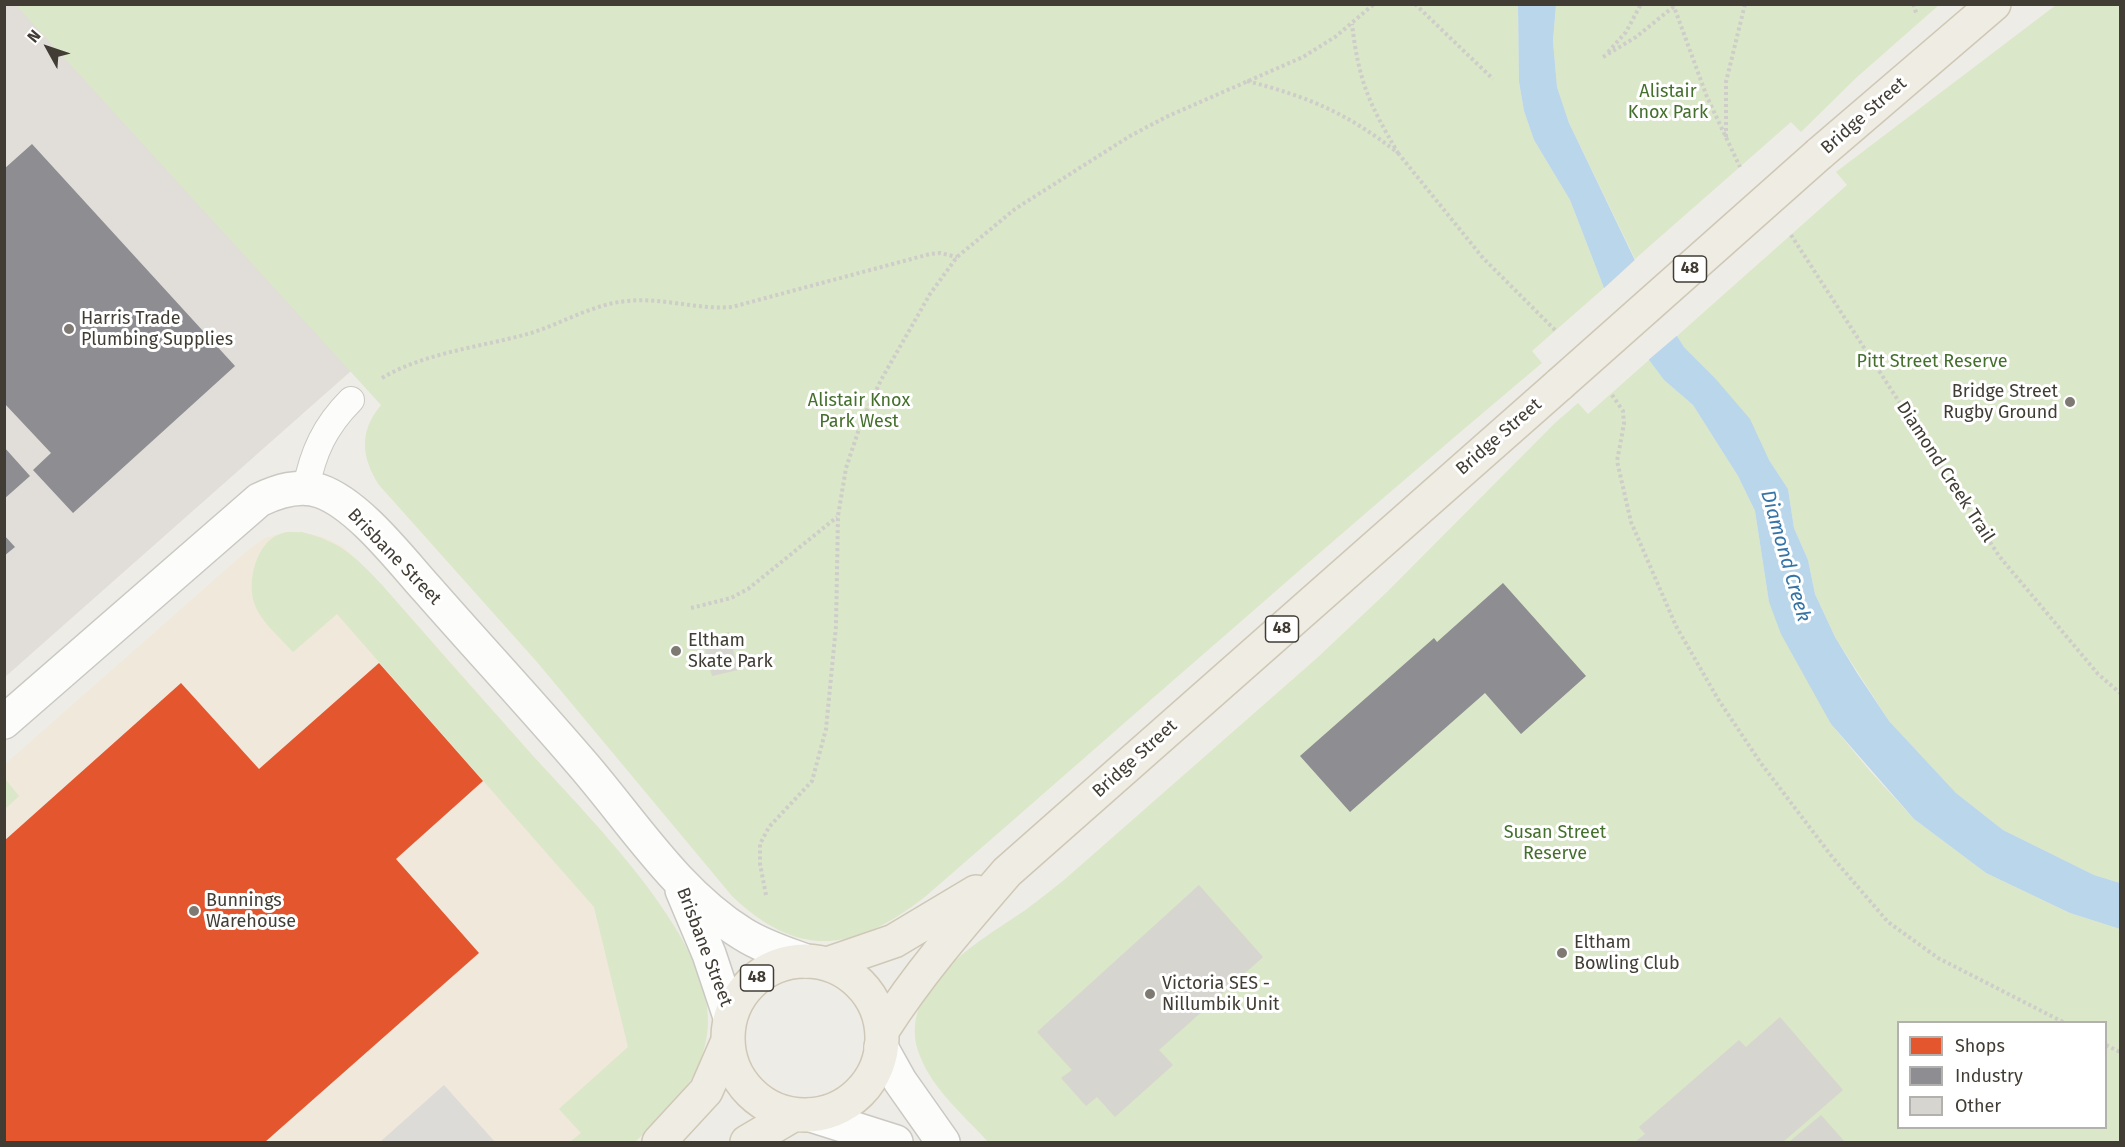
<!DOCTYPE html>
<html>
<head>
<meta charset="utf-8">
<style>
	body { margin:0 }
	#map { position:relative; width:2125px; height:1147px; overflow:hidden; background:#eeece7; font-family:"Fira Sans",sans-serif }
	canvas { display:block }
	.frame { position:absolute; inset:0; border:6px solid #423d34; pointer-events:none }
	.legend { position:absolute; left:1897px; top:1021px; width:210px; height:108px; box-sizing:border-box; background:#fff; border:2px solid #b3b1ae; margin:0; padding:8px 10px; list-style:none; font-size:18px; color:#423d34 }
	.legend li { display:flex; align-items:center; gap:12px; height:30px }
	.legend b { width:30px; border:2px solid #b3b1ae }
	.north { position:absolute; left:18px; top:18px; width:60px; height:60px; -webkit-text-stroke:4px #fff; paint-order:stroke; rotate:310deg; font-size:16px; font-weight:700; line-height:24px; text-align:center; color:#423d34 }
	.north::after { content:''; display:block; margin:auto; width:21px; height:27px; background:#423d34; clip-path:polygon(50% 0,100% 100%,50% 72%,0 100%) }
</style>
</head>
<body>
<div id="map">
<canvas width="2125" height="1147"></canvas>
<div class="frame"></div>
<ul class="legend">
<li><b style="height:16px;background:#e4572e"></b>Shops</li>
<li><b style="height:16px;background:#8d8d92"></b>Industry</li>
<li><b style="height:16px;background:#d7d5cf"></b>Other</li>
</ul>
<div class="north">N</div>
</div>
<script>
const ctx = document.querySelector('canvas').getContext('2d');
ctx.lineJoin = 'round';
function fillPath(path, color) { ctx.fillStyle = color; ctx.fill(path, 'evenodd'); }
function strokePath(path, color, width, dash) { ctx.strokeStyle = color; ctx.lineWidth = width; ctx.lineCap = dash ? 'butt' : 'round'; ctx.setLineDash(dash || []); ctx.stroke(path); }
function label(font, color, halo, rows, align = 'center') {
  ctx.font = font + ' "Fira Sans",sans-serif'; ctx.lineWidth = 6; ctx.setLineDash([]); ctx.textBaseline = 'middle'; ctx.strokeStyle = halo; ctx.fillStyle = color; for (const [text, x, y, turn = 0] of rows) {
    ctx.save(); ctx.translate(x, y); ctx.rotate((+turn || 0) * Math.PI / 180); ctx.textAlign = isNaN(turn) ? turn : align; if (halo) ctx.strokeText(text, 0, 0); ctx.fillText(text, 0, 0); ctx.restore();
  }
}
const commercial = new Path2D(`
	M301,532L323,537L342,546L382,585L619,853L680,936L695,966L707,1004L705,1045L635,1142H5L4,765L248,550L265,538L282,533Z`);
const industrial = new Path2D(`
	M16,4L351,371L5,677L4,5Z`);
const green = new Path2D(`
	M16,5H1518L1519,82L1524,111L1534,140L1570,200L1604,288L1532,351L1542,363C1334,538 1131,718 926,896C856,951 800,961 732,896L537,662L379,485C361,457 359,431 381,405Z
	M1556,5H1939L1856,78L1801,132L1791,122L1635,259L1569,123L1557,87L1553,41Z
	M2056,5H2120V883L2094,875L2003,830L1956,793L1889,721L1835,637L1815,594L1808,560L1794,528L1788,489L1714,377L1684,347L1677,336L1847,185L1836,172Z
	M1649,360L1664,380L1693,405L1738,476L1755,511L1769,602L1831,724L1870,771L1914,819L1986,873L2070,913L2120,929V1142H988C965,1116 933,1090 920,1056C893,989 980,941 1024,911C1038,901 1051,890 1064,880L1317,658L1387,592L1555,423L1578,403L1588,414ZM1898,1022H2106V1128H1898Z
	M301,532C340,541 356,557 382,585C430,640 478,694 526,748C583,812 711,935 708,1023C706,1076 671,1109 635,1142H570L581,1133L559,1109L628,1047L594,907L337,614L293,652C281,638 261,622 255,605C246,583 256,540 283,533C288,531 296,533 301,532Z
	M5,779L19,796L5,809H4Z`);
const parking = new Path2D(`
	M444,1085L495,1142H380Z`);
const water = new Path2D(`
	M1518,5H1556L1553,41L1557,87L1569,123L1654,300L1684,347L1714,377L1750,419L1769,460L1788,489L1794,528L1808,560L1815,594L1835,637L1857,673L1889,721L1956,793L2003,830L2094,875L2120,883V929L2070,913L1986,873L1914,819L1831,724L1781,634L1769,602L1755,511L1738,476L1693,405L1664,380L1649,360L1604,288L1570,200L1534,140L1524,111L1519,82Z`);
const pier = new Path2D(`
	M1638,257L1656,299L1679,334L1646,362L1602,290Z`);
const shops = new Path2D(`
	M379,663L483,781L396,859L479,953L265,1142H4V841L181,683L259,769Z`);
const industry = new Path2D(`
	M32,144L235,366L73,513L33,470L51,453L4,403V169Z
	M4,447L30,476L4,499Z
	M4,535L15,547L4,556Z
	M1503,583L1586,676L1521,734L1485,693L1350,812L1300,756L1434,638L1437,642Z`);
const building = new Path2D(`
	M729,632L738,670L712,676L702,639Z
	M1199,885L1263,957L1159,1050L1173,1065L1115,1117L1097,1097L1086,1106L1061,1078L1072,1070L1037,1032Z
	M1780,1017L1843,1090L1783,1142H1635L1645,1134L1639,1127L1739,1040L1746,1047Z
	M1821,1115L1845,1142H1789Z`);
const path = new Path2D(`
	M1415,4L1493,79
	M1673,4L1707,97L1740,167
	M1913,4L1917,15
	M1608,52L1626,32L1641,4
	M1603,57L1636,37L1677,4
	M1247,81C1309,97 1347,113 1398,153C1369,103 1359,83 1352,24
	M1726,137V82L1745,4
	M1398,153L1483,258L1555,330
	M1791,235L1999,556L2098,674L2120,693
	M382,378C426,352 482,347 531,333C563,323 593,304 627,301C662,297 697,310 732,307L930,254L940,253L957,257
	M1612,395L1623,411L1624,424L1617,461L1631,522L1676,626L1718,699L1760,762L1833,858L1888,922L1938,958L2063,1022
	M691,608L731,598L748,589L837,517
	M766,895L760,864V844L769,827L812,781L826,729L836,626L838,516L846,468L861,423L881,380L930,294L957,257L1015,209L1130,136L1166,117L1303,57L1335,37L1374,4
	M2106,1045L2120,1052`);
const service = new Path2D(`
	M306,488C313,452 325,426 351,400`);
const minor = new Path2D(`
	M4,722L259,500C278,491 299,484 320,491C358,504 400,559 427,589C477,646 529,702 578,759C630,818 675,892 743,934C762,946 784,953 806,961
	M682,890L709,954L730,1017
	M881,1047L900,1081L943,1142
	M811,1115L896,1142`);
const primary = new Path2D(`
	M1819,154L1994,4
	M728 1038a77 77 0 1 1 154 0a77 77 0 1 1-154 0Z
	M827,964L894,941L976,892
	M882,1031C919,973 962,924 1007,872L1560,384
	M659,1142L706,1091L727,1043
	M747,1142L793,1115`);
const primaryBridge = new Path2D(`
	M1560,384L1819,154`);
const markers = [
	[69,329,6,"#7e7a73"],
	[2070,402,6,"#7e7a73"],
	[676,651,6,"#7e7a73"],
	[194,911,6,"#7e7a73"],
	[1562,953,6,"#7e7a73"],
	[1150,994,6,"#7e7a73"]
];
const shields = [
	[1690,269,33],
	[1282,629,33],
	[757,978,33]
];
const shieldNames = [
	["48",1690,269],
	["48",1282,629],
	["48",757,978]
];
const parkNames = [
	["Alistair",1668,92],
	["Knox Park",1668,113],
	["Pitt Street Reserve",1932,362],
	["Alistair Knox",859,401],
	["Park West",859,422],
	["Susan Street",1555,833],
	["Reserve",1555,854]
];
const streetNames = [
	["Bridge Street",1864,116,-41],
	["Bridge Street",1499,437,-41],
	["Diamond Creek Trail",1945,472,57],
	["Brisbane Street",394,557,46],
	["Bridge Street",1135,759,-42],
	["Brisbane Street",704,947,69]
];
const poiNames = [
	["Harris Trade",81,319],
	["Plumbing Supplies",81,340],
	["Bridge Street",2058,392,"right"],
	["Rugby Ground",2058,413,"right"],
	["Eltham",688,641],
	["Skate Park",688,662],
	["Bunnings",206,901],
	["Warehouse",206,922],
	["Eltham",1574,943],
	["Bowling Club",1574,964],
	["Victoria SES -",1162,984],
	["Nillumbik Unit",1162,1005]
];
const waterNames = [
	["Diamond Creek",1785,556,74]
];
fillPath(commercial, '#f0e8da');
fillPath(industrial, '#e1ddd8');
fillPath(green, '#dae7c8');
fillPath(parking, '#dddbd7');
fillPath(water, '#bad6ea');
fillPath(pier, '#eeece7');
fillPath(shops, '#e4572e');
fillPath(industry, '#8d8d92');
fillPath(building, '#d7d5cf');
strokePath(service, '#cac8c3', 28);
strokePath(minor, '#cac8c3', 36);
strokePath(primary, '#cfc8b6', 36);
strokePath(path, '#cecdc9', 4, [3, 3]);
strokePath(service, '#fcfcfb', 26);
strokePath(minor, '#fcfcfb', 33);
strokePath(primary, '#efece3', 33);
strokePath(primaryBridge, '#cfc8b6', 36, []);
strokePath(primaryBridge, '#efece3', 33);
for (const [x, y, r, color] of markers) { const dot = new Path2D(); dot.arc(x, y, r, 0, 2 * Math.PI); ctx.fillStyle = color; ctx.fill(dot); strokePath(dot, '#fff', 2); }
for (const [x, y, w] of shields) { const box = new Path2D(); box.roundRect(x - w / 2, y - 13, w, 26, 4.5); ctx.fillStyle = '#fff'; ctx.fill(box); strokePath(box, '#423d34', 1.5); }
label('bold 16px', '#423d34', null, shieldNames);
label('18px', '#446f2c', '#fff', parkNames);
label('18px', '#423d34', '#fff', streetNames);
label('18px', '#423d34', '#fff', poiNames, 'left');
label('italic 20px', '#3574a6', '#fff', waterNames);
</script>
</body>
</html>
